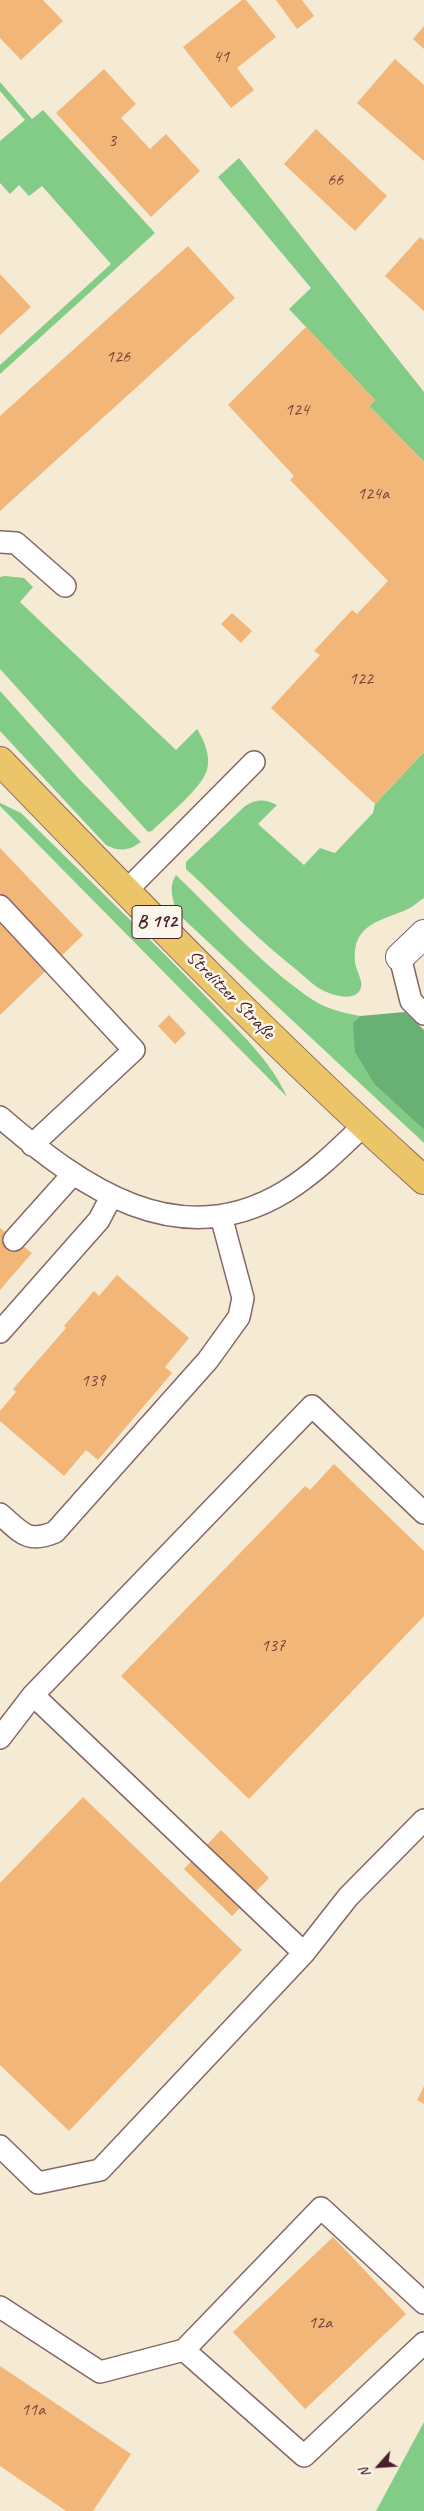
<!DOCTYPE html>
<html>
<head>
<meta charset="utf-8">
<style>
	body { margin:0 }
	#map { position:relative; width:424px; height:2511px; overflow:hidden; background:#f5ead4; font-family:Caveat,sans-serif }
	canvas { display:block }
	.north { position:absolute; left:354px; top:2441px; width:50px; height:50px; -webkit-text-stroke:4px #fbf7ec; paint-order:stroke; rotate:244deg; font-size:14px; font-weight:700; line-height:20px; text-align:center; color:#4a1f2b }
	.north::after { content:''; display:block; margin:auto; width:18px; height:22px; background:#4a1f2b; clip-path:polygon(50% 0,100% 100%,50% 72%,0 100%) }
</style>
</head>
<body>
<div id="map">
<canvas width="424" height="2511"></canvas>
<div class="north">N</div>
</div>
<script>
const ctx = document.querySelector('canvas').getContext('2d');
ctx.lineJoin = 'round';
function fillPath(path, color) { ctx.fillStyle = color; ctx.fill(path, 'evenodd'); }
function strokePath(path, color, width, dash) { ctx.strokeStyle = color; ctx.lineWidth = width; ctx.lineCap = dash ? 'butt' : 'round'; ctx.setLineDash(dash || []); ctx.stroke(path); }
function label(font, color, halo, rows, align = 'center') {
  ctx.font = font + ' Caveat,sans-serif'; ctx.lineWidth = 5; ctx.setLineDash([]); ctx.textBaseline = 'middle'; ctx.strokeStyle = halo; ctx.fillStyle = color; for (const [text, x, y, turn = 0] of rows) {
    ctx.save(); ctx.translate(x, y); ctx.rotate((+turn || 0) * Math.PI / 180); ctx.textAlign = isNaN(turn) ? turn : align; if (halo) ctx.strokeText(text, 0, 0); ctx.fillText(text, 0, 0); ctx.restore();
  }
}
const green = new Path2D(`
	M0,82L32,119L43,110L155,233L0,374V365L111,264L42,186L29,196L19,185L10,194L0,183V141L25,120L0,91Z
	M239,158L424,392V462L369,406L375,400L289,309L311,288L218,177Z
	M5,576L24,578L33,587L20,602L176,750L197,729C204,740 211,756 207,770C201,789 167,816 152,831L148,832L0,669V577Z
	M0,691L79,779L141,842C128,851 120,852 106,845L0,731Z
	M424,752V898C419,901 414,906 408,909C382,921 352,923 355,961C355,970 365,982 360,990C354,1002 332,995 322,990C314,986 305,977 298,971C258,940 223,903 186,869V862L245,806C257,799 264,799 277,805L258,824L304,865L320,848L335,853L373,813L375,804Z
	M0,803L21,813C86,877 152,940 215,1006C241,1034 271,1061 287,1097L0,806Z
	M176,875C220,917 262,966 313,1000C327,1009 344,1013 360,1016L353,1024L375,1085L424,1130V1143L177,913C173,899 168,888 176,875Z
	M424,2422V2511H376Z`);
const forest = new Path2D(`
	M405,1012L424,1030V1130L375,1085L355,1052L353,1023L360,1016Z`);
const building = new Path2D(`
	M0,0H43L63,21L21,60L0,38Z
	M242,0H246L276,37L237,68L254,90L231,108L183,47Z
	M276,0H302L314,16L297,29Z
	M424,26V49L413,39Z
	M395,59L424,85V161L357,103Z
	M104,69L136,104L121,118L150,149L166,134L200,171L151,217L56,113Z
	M316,129L387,196L355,231L284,164Z
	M420,237L424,240V311L385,276Z
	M188,246L235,298L0,511V416Z
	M0,274L31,307L0,335Z
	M306,327L375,400L369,406L424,462V752L375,804L271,708L320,655L314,651L352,610L357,614L388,581L290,480L294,476L228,405Z
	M232,613L252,631L241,643L221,624Z
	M0,848L83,935L0,1015Z
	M169,1015L186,1033L175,1044L158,1026Z
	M0,1228L32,1253L0,1290Z
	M117,1275L189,1338L165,1367L172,1373L98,1460L86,1450L64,1476L0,1421V1411L16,1392L13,1389L66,1328L64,1326L94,1291L99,1296Z
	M334,1464L424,1551V1616L249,1799L121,1676L305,1486L310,1490Z
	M83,1797L242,1950L69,2131L0,2065V1883Z
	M221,1830L269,1878L232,1916L184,1869Z
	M424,2086V2104L417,2100Z
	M333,2237L406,2314L305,2409L233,2332Z
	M0,2366L131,2454L93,2511H66L0,2466Z`);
const lane = new Path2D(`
	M0,542L16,543L65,586
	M126,891L254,762
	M0,906L134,1050L32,1145
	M400,957L411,1001L424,1014
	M0,1117C81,1187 179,1257 286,1191C315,1173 340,1148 364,1125
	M14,1240L73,1174
	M0,1332L99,1220L111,1197
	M0,1514C21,1532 27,1544 55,1532L208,1360L239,1317L243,1298L221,1216
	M33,1695L304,1953
	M0,1738L33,1695L312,1406L424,1513
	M0,2146L38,2183L100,2170L304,1953L348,1897L424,1820
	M0,2307L100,2372L184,2350L321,2208L424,2303
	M184,2350L304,2456L424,2343`);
const street = new Path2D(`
	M400,957L424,934`);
const primary = new Path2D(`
	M0,761C138,904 276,1047 424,1180`);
const numberNames = [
	["41",221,57],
	["3",112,141],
	["66",335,180],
	["126",118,357],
	["124",297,410],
	["124a",373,494],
	["122",361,679],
	["139",93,1381],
	["137",273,1646],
	["12a",320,2323],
	["11a",33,2410]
];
const shields = [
	[157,922,50]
];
const shieldNames = [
	["B 192",157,922]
];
const streetNames = [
	["Strelitzer Straße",230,995,45]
];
fillPath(green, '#82cc88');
fillPath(forest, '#69b074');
fillPath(building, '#f2b678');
strokePath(lane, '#866666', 24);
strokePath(street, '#866666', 30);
strokePath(primary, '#866666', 30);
strokePath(lane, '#fff', 21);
strokePath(street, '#fff', 28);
strokePath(primary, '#edc569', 28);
label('18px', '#74453e', null, numberNames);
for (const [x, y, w] of shields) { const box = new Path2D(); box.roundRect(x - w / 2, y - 16.5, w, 33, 4); ctx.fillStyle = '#fbf7ec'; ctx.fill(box); strokePath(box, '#4a1f2b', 1); }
label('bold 19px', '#4a1f2b', null, shieldNames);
label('20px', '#4a1f2b', '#fbf7ec', streetNames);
</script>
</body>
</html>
